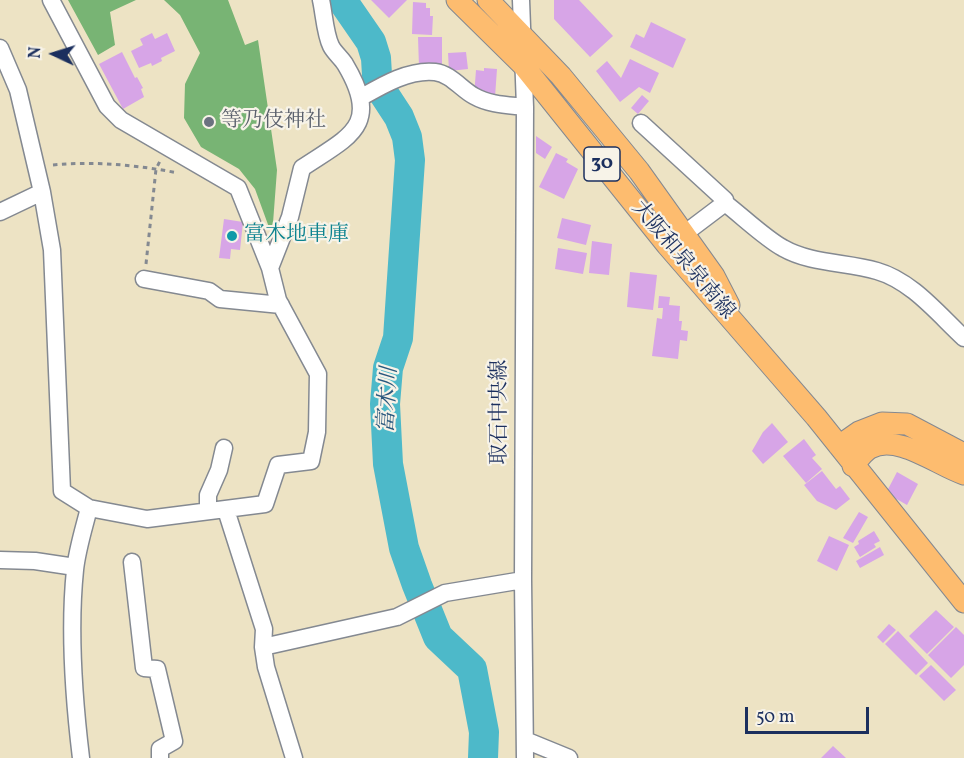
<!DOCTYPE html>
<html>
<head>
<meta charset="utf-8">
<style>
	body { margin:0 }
	#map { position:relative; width:964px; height:758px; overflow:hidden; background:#ede3c4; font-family:Vollkorn,serif }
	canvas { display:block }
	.north { position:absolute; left:24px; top:24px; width:60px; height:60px; -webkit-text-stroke:4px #f7f3e8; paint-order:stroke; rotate:274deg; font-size:16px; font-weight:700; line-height:24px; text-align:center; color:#1b2f5e }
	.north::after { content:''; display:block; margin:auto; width:21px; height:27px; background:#1b2f5e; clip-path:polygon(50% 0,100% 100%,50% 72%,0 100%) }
	.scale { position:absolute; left:745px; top:707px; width:124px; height:27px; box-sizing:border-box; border:3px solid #1b2f5e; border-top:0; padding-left:8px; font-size:18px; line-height:21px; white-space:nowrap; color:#1b2f5e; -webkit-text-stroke:4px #f7f3e8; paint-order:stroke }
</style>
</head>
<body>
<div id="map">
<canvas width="964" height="758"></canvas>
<div class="north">N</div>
<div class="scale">50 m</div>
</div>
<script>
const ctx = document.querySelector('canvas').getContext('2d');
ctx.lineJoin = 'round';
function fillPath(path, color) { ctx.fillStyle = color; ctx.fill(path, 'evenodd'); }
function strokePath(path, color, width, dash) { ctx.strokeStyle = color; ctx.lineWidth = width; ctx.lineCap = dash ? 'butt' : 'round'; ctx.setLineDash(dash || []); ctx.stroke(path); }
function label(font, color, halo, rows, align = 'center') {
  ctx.font = font + ' Vollkorn,"Noto Serif JP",serif'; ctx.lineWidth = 4.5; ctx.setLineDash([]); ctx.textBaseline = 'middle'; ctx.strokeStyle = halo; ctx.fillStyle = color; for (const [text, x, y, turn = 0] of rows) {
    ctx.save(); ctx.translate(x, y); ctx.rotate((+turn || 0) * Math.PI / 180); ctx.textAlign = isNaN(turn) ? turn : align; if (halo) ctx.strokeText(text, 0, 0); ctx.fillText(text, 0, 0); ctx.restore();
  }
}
const forest = new Path2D(`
	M68,0H136L110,12L115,45L98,55Z
	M164,0H228L245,45L258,40L277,170L273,223L270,230L255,189L239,169L201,147L184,118L185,84L200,53L180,15Z`);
const river = new Path2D(`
	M342,0L371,42L376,58L377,75L382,91L399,117L407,137L410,160L398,338L388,368L385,404L388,464L404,548L417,585L438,637L472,669L484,732L483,758`);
const building = new Path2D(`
	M371,0H407L389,18Z
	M554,0H579L613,36L590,57L554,19Z
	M413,2L426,3V8H430V16H433L432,35L412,34Z
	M651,22L686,39L673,68L630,47L636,34L644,38Z
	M152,33L155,39L167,33L175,51L161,58L162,61L152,66L151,63L139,68L131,51L143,45L140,39Z
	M418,37H442V66L419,67Z
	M122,52L135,78L137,77L143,88L141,89L144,97L123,109L99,64Z
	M466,52L468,69L449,71L448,53Z
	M630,59L659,73L650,93L639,87L620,102L596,71L607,61L621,78Z
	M484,68L497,69L495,97L474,96L476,70L484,71Z
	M642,95L649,101L638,114L631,108Z
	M536,136L552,147L545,159L536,153Z
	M556,153L568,159L566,162L578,169L564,199L539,187Z
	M562,218L591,225L586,245L557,238Z
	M224,219L243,222L240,250L231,249L230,259L219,258Z
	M592,241L612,244L609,275L589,273Z
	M558,248L587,253L583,274L555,269Z
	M630,272L657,275L653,310L627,307Z
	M659,296L670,297L669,305L680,306L679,321H682L681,330L688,331L687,341L680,340L678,359L652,356L657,318L662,319L663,308H658Z
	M772,423L788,442L763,464L752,451L763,432Z
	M804,439L816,455L812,458L822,469L806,483L783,456Z
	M822,471L836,489L840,486L850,499L836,510L817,501L804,485Z
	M897,472L918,484L907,505L886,493Z
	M859,512L868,517L853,543L843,538Z
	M874,531L880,541L874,544L876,547L860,557L854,547L859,544L858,541Z
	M829,536L849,545L837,571L817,561Z
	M880,547L884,555L860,568L856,561Z
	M936,610L954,627L927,654L909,636Z
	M889,624L896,630L883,643L877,637Z
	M956,627L964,635V665L951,678L928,655Z
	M898,631L928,663L916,675L885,644Z
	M931,665L956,690L944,701L919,676Z
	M833,746L846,758H821Z`);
const path = new Path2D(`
	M53,165C94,161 138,165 178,173
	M146,264L156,169L160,161`);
const minor = new Path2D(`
	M51,0L107,106L121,120L238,188L270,268
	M521,0L525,107L523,580L525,758
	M0,48L18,90L42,192L52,250L62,491L89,508L147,519L265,504L278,465L311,461L317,432L318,374L278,300L270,268L290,217L302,168C350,136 382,126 345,64C341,58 334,52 331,46C325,34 324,13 321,0
	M360,98C381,86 409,69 435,72C451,74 461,89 474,96C490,105 508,105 525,107
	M641,123L725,200V203C742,216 766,239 783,248C811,264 847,262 877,271C912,281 938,314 964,338
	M0,212L42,192
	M676,240L725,203
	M144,279L209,291L220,299L281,305
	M226,510L264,629L263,647L266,667L294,758
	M208,511V495L219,470L224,448
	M0,560L35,561L75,567
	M132,562L144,668L157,669L174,741L160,749V758
	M263,647L397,617L445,593L523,580
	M525,740L569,758
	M81,758C74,700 69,628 75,570C77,550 84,528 89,508`);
const major = new Path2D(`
	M457,0L523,65L667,245L816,417L964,602
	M488,0L561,76L639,171L714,276L729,305
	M839,446L859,432L882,423L907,424L964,454
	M853,466C858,460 863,452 870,448C898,433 937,465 964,474`);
const markers = [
	[209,122,6,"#6b7280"],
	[232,236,6,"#0f9aa8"]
];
const shields = [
	[602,164,36]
];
const shieldNames = [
	["30",602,164]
];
const worshipNames = [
	["等乃伎神社",221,122]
];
const cultureNames = [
	["富木地車庫",244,236]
];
const streetNames = [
	["大阪和泉泉南線",682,261,50],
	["取石中央線",501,412,-90]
];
const waterNames = [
	["富木川",390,400,-87]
];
fillPath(forest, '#78b474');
strokePath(river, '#4db9c9', 30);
fillPath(building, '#d7a5e7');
strokePath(minor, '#848991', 19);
strokePath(major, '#848991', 23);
strokePath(path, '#848991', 3, [4.5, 4.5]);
strokePath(minor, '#fff', 16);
strokePath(major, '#fdbc6f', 21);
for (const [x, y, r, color] of markers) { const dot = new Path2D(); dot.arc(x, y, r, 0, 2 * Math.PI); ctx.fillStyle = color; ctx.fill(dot); strokePath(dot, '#f7f3e8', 2); }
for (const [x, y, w] of shields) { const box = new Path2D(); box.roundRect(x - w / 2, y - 17, w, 34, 4.5); ctx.fillStyle = '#f7f3e8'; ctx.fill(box); strokePath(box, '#1b2f5e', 1.5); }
label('bold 20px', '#1b2f5e', null, shieldNames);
label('21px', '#5b616d', '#f7f3e8', worshipNames, 'left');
label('21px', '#0d838f', '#f7f3e8', cultureNames, 'left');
label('21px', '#1b2f5e', '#f7f3e8', streetNames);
label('italic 22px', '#2a587e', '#f7f3e8', waterNames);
</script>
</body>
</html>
